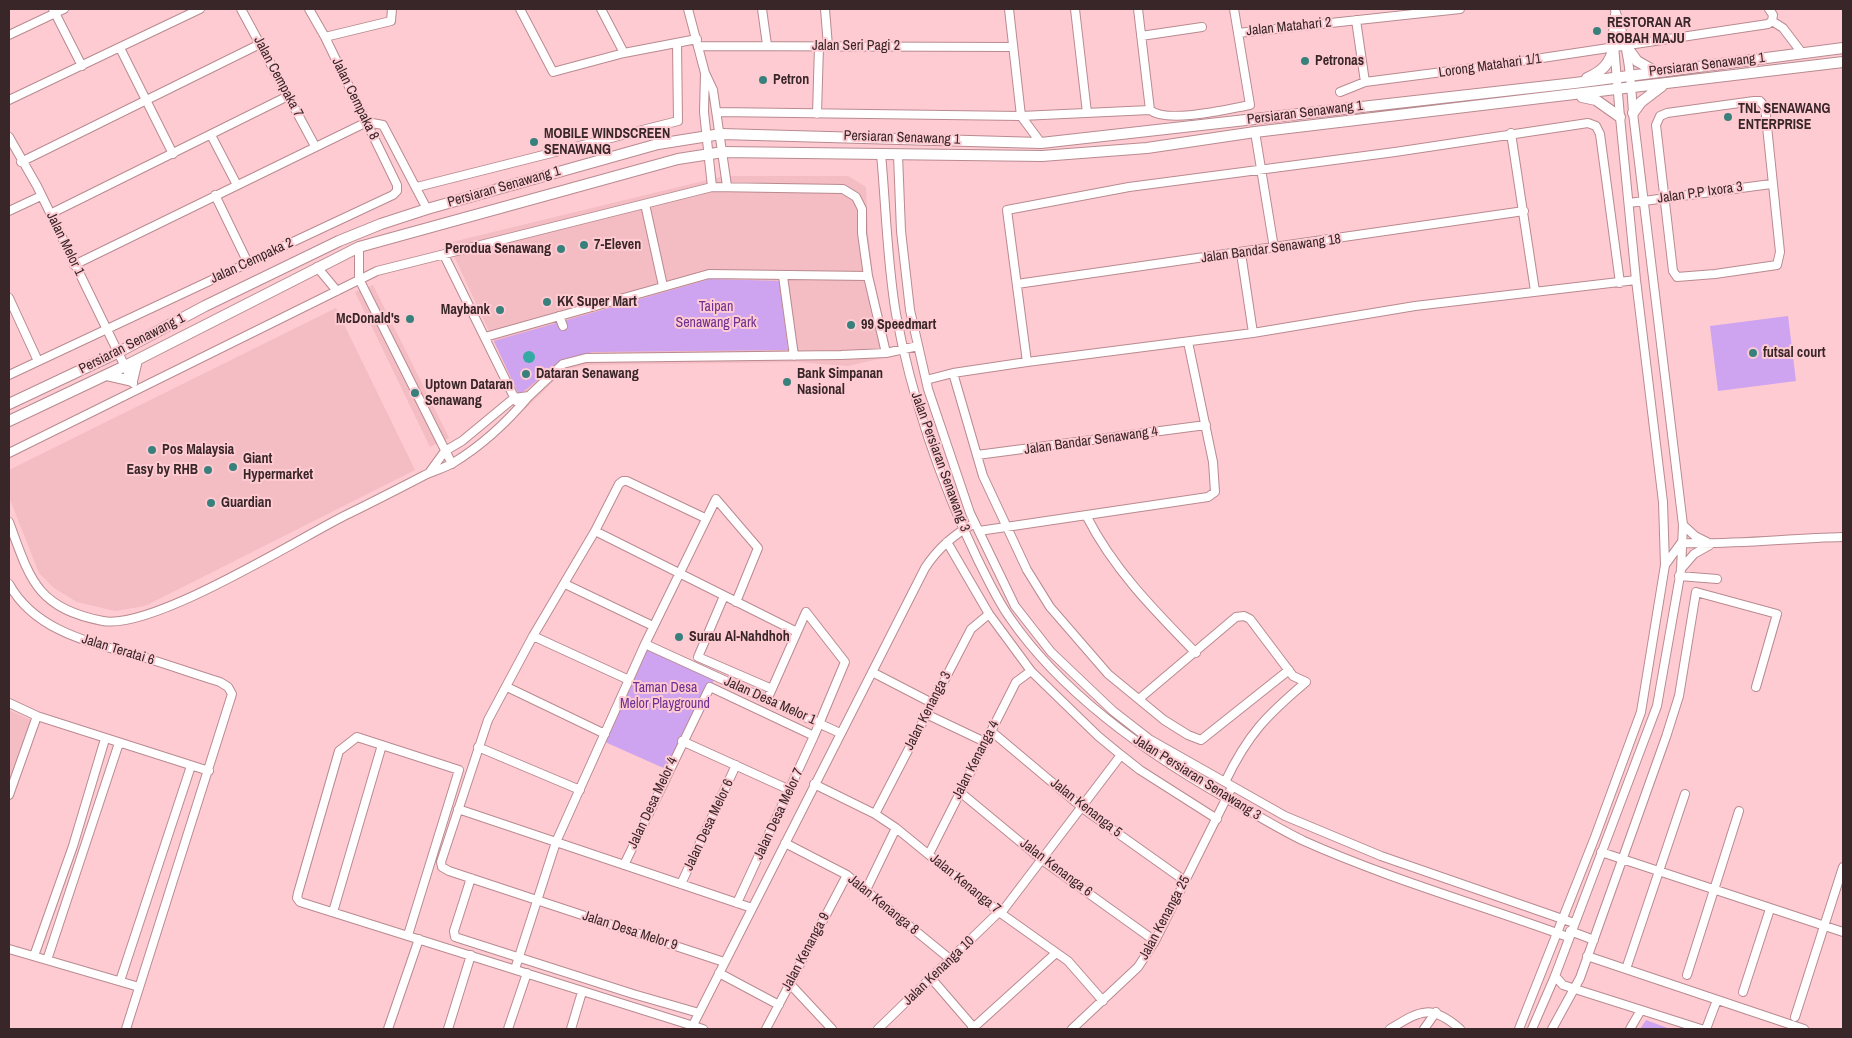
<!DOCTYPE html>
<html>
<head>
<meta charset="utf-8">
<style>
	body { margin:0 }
	#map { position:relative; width:1852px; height:1038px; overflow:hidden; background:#fecbd2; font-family:"Archivo Narrow",sans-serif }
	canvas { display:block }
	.frame { position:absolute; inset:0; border:10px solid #392629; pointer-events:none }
</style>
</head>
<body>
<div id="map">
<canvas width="1852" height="1038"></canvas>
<div class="frame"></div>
</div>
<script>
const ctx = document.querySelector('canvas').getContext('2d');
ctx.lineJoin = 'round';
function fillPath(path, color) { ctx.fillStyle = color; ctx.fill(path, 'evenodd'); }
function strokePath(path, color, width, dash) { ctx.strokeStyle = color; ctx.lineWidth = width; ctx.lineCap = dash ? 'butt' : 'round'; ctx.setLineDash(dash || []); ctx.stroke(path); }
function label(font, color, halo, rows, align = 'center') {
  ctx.font = font + ' "Archivo Narrow",sans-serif'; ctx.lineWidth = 4; ctx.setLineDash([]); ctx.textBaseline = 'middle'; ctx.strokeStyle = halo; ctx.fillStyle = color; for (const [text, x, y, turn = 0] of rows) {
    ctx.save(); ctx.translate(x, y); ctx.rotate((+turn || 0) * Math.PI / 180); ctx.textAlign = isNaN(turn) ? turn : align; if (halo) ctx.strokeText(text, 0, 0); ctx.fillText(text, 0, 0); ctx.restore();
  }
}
const built = new Path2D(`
	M724,176H848L866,187L868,232L873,274L892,356L848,366L797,362L587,365L565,370L525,409L448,243Z
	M373,285L449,438L430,447L355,292Z
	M336,308L415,470L145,606L115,611L77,602L54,588L39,573L9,497V470Z
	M9,710L31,720L9,780Z`);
const green = new Path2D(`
	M710,279L779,281L788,350L593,352L564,359L519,395L494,341Z
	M1788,316L1796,381L1718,391L1710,326Z
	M646,647L715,678L668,770L605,742Z
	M1646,1020L1670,1029H1640Z`);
const water = new Path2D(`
	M523 357a6 6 0 1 1 12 0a6 6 0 1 1-12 0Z`);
const minor = new Path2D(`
	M53,9L82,66
	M241,9L315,146
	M520,9L553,72L624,53L697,39
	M601,9L624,53
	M688,9L705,73L713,90L727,186
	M762,9L767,45
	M825,9L828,46
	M1009,9L1021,116L1041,143
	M1075,9L1087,113
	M1138,9L1150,110
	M1769,9L1773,15L1772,21
	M1356,20L1365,82
	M1772,21L1783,28L1802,53
	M1238,33L1460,9
	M9,35L64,9
	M1141,36L1202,27
	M325,37L391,21L392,9
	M698,46L1013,47
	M120,48L173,154
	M705,73L704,112L712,187
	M1340,92L1365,82L1489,66L1768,24L1772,21
	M9,100L200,9
	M1754,101H1760L1765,107L1780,252L1777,265L1715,274L1677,277L1673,271L1656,125L1660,116L1667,113Z
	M718,112L1021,116L1150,110C1167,124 1228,109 1250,105L1234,9
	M817,114L819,46
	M1255,132L1274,248
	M1511,133L1535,291
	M211,135L237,185
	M9,137L37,186L133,383
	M881,154C886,207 887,262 896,314C911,396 941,483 977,558C987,578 997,600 1010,618C1067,701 1162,764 1249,811C1267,821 1285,832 1304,841C1389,879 1481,905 1568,937
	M898,155L901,231L910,310L928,389L970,513L1015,606L1051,652L1113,711L1149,739L1285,816L1381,856L1574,923
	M21,162L260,44
	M417,187L678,121L677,43
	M215,195L248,263
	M1629,203L1771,184
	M645,204L663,286
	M9,211L41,196
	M50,214L288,96
	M359,247V279L452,464
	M1241,253L1253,333
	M444,255L516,401
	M74,265L367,122L383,125L427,209
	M317,267L337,291
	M783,276L794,356
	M1017,284L1524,211
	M9,298L38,361
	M559,316L563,326
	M485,337L709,274L868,276
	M1027,362L1007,210L1129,187L1395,152L1588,123L1596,126L1600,134L1620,283
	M953,373L983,476L1027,570L1050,607L1108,674L1164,720L1188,735L1201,740L1289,670
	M9,375L393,195L397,191V185L325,37L309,9
	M926,380L953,373L1027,362L1253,333L1415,306L1636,280
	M9,453L377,271L712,187L843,189L856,197L862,209V233L868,276L886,353
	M977,455L1206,425
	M429,473L445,451L462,441L514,398L529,396L563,364L586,358L841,355L886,353L918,346
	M1087,517C1114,570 1155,611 1196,653
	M705,518L627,481H623L619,484L595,531L533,636L488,720L441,862L442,867L449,871L724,962
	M9,522C30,579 36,608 103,621C152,630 295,541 344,516C371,503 398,489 425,475C434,471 444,468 453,463C481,446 508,421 529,396
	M1683,525L1695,536L1707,542
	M595,531L797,632
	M979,531L1208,497L1215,492L1213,462L1188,342
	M947,542L989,614L1031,671L1098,736L1121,755L1140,770L1217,819
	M1665,565L1681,543C1735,545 1789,538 1843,537
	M1681,569L1694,554L1710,545
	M1679,576L1717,579
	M9,584C36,633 94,643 143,657C169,665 194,674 220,682L228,687L232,694L126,1029
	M565,584L653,626
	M724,596L698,657L772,689
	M533,636L629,680
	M645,644L840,733
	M872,672L932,703
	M507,687L605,734
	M1139,699L1236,617L1244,616L1250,619L1293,676L1306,682C1266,716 1248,734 1225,782
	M9,703L37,716L209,771
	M926,714L985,742
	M991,731L1085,810L1185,881
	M682,741L790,790
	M478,747L580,790
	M814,784L875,814L896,828L999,912L1068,961L1103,1001
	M960,792L1042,860L1155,941
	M9,795L37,716
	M458,809L752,908
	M875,814L971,629L989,614
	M785,843L847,875L950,959
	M1601,852L1843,932
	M929,854L1016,682L1031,671
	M624,865L710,687L814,736
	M471,878L454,931L455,937L633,994L699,1013
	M681,884L736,765
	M866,890L896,828
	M737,903L814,736L845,662L806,612L767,700
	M333,912L382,745
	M1001,913L1121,755
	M1570,931L1594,940
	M408,935L459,770L357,737L339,751L298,893L297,898L300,902L703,1029
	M9,949L139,987
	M34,956L73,846L105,739
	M1587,956L1804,1029
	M47,960L119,743
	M515,969L556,842L645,644L716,499L758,548L736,602
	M1626,969L1685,794
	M719,973L779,1005
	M1687,975L1739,811
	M1555,976L1563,985L1575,989L1701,1029
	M931,978L975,1029
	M120,981L191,766
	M790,984L832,1029
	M1743,992L1770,909
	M1795,1017L1843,867
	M693,1025L925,568C938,548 954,534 975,523
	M388,1029L419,939
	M448,1029L471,955
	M508,1029L527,973
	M571,1029L582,992
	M766,1029L847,875
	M878,1029L999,912
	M972,1029L1056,953
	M1072,1029L1138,967L1155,941L1232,787
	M1390,1029C1420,1011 1430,1003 1460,1029
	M1424,1029L1436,1012
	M1519,1029L1595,837L1641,712L1665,565L1663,502L1636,280L1620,117L1613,33L1615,14
	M1532,1029L1555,976L1657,706L1681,570L1683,525L1633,113C1631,78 1628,44 1615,10
	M1552,1029L1580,978L1666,737L1679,696L1696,592L1777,614L1756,687
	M1630,1029L1641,1010
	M1706,1029L1717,1000`);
const major = new Path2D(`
	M1626,46L1637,61L1656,72
	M1587,78C1603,71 1609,64 1614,48
	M1582,97L1596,100L1620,117
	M1633,113L1641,102L1662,86
	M106,375L132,381L137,360
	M9,404L117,353L205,306L339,241L381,224L427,209L658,144L721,134L1041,143L1575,83L1843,48
	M9,421L125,366L359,247L678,159L723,152L1042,156L1147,148L1255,132L1843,62`);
const markers = [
	[1597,31,5,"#38807c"],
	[1305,61,5,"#38807c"],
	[763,80,5,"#38807c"],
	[1728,117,5,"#38807c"],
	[534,142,5,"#38807c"],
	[584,245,5,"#38807c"],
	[561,249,5,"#38807c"],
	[547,302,5,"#38807c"],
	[500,310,5,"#38807c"],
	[410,319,5,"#38807c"],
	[851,325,5,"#38807c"],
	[1753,353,5,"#38807c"],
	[526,374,5,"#38807c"],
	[787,382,5,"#38807c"],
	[415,393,5,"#38807c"],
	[152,450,5,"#38807c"],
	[233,467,5,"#38807c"],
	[208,470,5,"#38807c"],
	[211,503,5,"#38807c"],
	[679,637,5,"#38807c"]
];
const poiNames = [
	["RESTORAN AR",1607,23],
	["ROBAH MAJU",1607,39],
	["Petronas",1315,61],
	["Petron",773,80],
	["TNL SENAWANG",1738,109],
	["ENTERPRISE",1738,125],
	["MOBILE WINDSCREEN",544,134],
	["SENAWANG",544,150],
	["7-Eleven",594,245],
	["Perodua Senawang",551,249,"right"],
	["KK Super Mart",557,302],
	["Maybank",490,310,"right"],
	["McDonald's",400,319,"right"],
	["99 Speedmart",861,325],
	["futsal court",1763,353],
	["Dataran Senawang",536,374],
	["Bank Simpanan",797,374],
	["Nasional",797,390],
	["Uptown Dataran",425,385],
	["Senawang",425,401],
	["Pos Malaysia",162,450],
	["Giant",243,459],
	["Hypermarket",243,475],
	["Easy by RHB",198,470,"right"],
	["Guardian",221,503],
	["Surau Al-Nahdhoh",689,637]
];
const streetNames = [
	["Jalan Matahari 2",1289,27,-6],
	["Jalan Seri Pagi 2",856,46],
	["Persiaran Senawang 1",1707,65,-7],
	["Lorong Matahari 1/1",1490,66,-8],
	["Jalan Cempaka 7",278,77,62],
	["Jalan Cempaka 8",355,99,64],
	["Persiaran Senawang 1",1305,113,-7],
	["Persiaran Senawang 1",902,138,2],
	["Persiaran Senawang 1",504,187,-16],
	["Jalan P.P Ixora 3",1700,193,-8],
	["Jalan Melor 1",65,244,64],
	["Jalan Bandar Senawang 18",1271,249,-8],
	["Jalan Cempaka 2",252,261,-25],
	["Persiaran Senawang 1",132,344,-27],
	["Jalan Bandar Senawang 4",1091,441,-8],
	["Jalan Persiaran Senawang 3",940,462,70],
	["Jalan Teratai 6",118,650,17],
	["Jalan Desa Melor 1",770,701,24],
	["Jalan Kenanga 3",928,711,-63],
	["Jalan Kenanga 4",976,760,-63],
	["Jalan Persiaran Senawang 3",1197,778,32],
	["Jalan Desa Melor 4",653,803,-65],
	["Jalan Kenanga 5",1086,808,38],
	["Jalan Desa Melor 7",779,814,-65],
	["Jalan Desa Melor 6",709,825,-65],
	["Jalan Kenanga 6",1056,868,37],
	["Jalan Kenanga 7",965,884,39],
	["Jalan Kenanga 8",883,905,39],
	["Jalan Kenanga 25",1165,918,-62],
	["Jalan Desa Melor 9",630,931,18],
	["Jalan Kenanga 9",806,952,-62],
	["Jalan Kenanga 10",939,971,-44]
];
const parkNames = [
	["Taipan",716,307],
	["Senawang Park",716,323],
	["Taman Desa",665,688],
	["Melor Playground",665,704]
];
fillPath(built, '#f4bcc3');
fillPath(green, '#cea3ef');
fillPath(water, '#33aba4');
strokePath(minor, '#b98a90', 10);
strokePath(major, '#b98a90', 12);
strokePath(minor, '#fff', 8);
strokePath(major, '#fff', 10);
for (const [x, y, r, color] of markers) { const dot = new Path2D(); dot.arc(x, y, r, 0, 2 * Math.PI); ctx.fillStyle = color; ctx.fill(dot); strokePath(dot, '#fecbd2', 2); }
label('bold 14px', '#392629', '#fecbd2', poiNames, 'left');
label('14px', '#392629', '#fecbd2', streetNames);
label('14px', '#6c2f92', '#fecbd2', parkNames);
</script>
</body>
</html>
